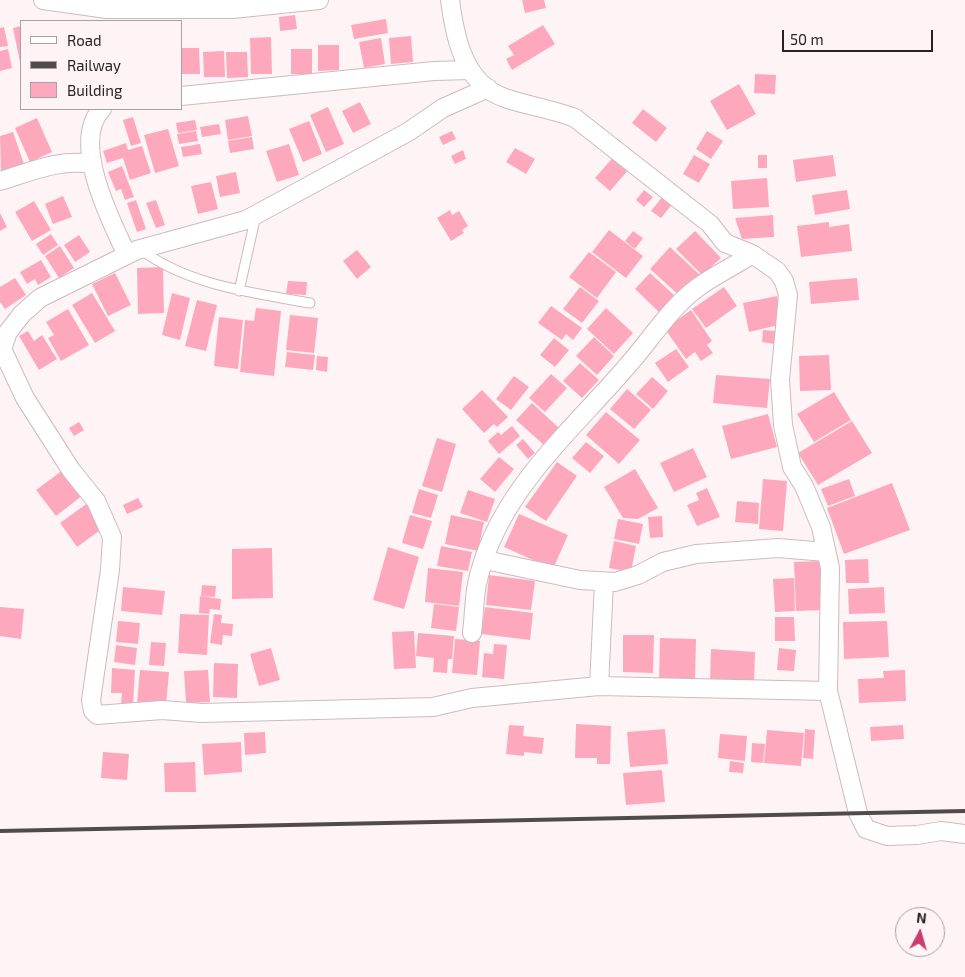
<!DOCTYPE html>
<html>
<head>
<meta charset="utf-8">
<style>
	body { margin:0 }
	#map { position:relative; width:965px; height:977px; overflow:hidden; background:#fef4f6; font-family:"Exo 2",sans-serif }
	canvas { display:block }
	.legend { position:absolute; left:20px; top:20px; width:162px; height:90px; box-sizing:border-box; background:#fef4f6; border:1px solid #a8a0a2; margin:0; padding:6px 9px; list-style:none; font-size:15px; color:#282223 }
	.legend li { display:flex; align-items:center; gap:10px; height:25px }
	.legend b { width:25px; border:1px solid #a8a0a2 }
	.north { position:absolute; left:895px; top:907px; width:50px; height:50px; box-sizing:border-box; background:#fef4f6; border:1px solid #a8a0a2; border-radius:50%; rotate:6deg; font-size:14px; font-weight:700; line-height:20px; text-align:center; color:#282223 }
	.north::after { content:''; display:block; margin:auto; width:18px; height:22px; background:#c93c6d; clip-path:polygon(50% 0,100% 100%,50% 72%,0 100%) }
	.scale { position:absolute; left:782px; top:30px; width:151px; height:22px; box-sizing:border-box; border:2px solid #282223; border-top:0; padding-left:6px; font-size:15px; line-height:18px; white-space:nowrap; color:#282223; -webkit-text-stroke:4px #fef4f6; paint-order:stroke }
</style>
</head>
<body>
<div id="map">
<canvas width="965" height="977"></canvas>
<ul class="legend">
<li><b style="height:6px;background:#fff"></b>Road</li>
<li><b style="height:6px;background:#514a4b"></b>Railway</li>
<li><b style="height:14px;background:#fda8bc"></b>Building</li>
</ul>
<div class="north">N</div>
<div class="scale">50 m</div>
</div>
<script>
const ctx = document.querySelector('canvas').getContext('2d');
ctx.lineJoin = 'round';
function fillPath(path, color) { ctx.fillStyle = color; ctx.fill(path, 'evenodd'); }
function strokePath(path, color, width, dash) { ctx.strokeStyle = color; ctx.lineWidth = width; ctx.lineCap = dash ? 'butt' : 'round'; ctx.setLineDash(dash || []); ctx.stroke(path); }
const building = new Path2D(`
	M522,0H544L546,8L525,13Z
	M295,15L297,29L280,31L279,17Z
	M386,19L388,33L354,39L351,25Z
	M543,25L555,44L512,70L506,59L514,55L508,46Z
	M21,26V62H20L13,28Z
	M4,27L8,46L0,47V28Z
	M411,36L413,62L391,64L389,38Z
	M271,37L272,74H251L250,38Z
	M381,38L385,64L364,68L359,42Z
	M318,45H339V70L318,71Z
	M181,48H199L200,74H181Z
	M8,49L12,68L0,71V51Z
	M291,49H312V74H291Z
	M224,51L225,77H204L203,52Z
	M226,52H247L248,77L227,78Z
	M755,74L776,75L775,94L754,93Z
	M739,84L756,114L727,130L710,101Z
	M360,102L371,124L353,133L342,111Z
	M328,107L344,144L326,152L310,115Z
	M643,109L667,128L656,142L632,123Z
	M248,116L252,136L228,140L225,120Z
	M133,117L141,143L131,146L123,120Z
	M37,118L52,152L30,162L15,128Z
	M195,120L197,130L178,133L176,123Z
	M309,121L322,154L303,162L289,129Z
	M219,124L221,134L202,137L200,127Z
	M168,129L179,166L155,173L144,135Z
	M196,131L198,141L179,144L177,134Z
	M452,131L456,139L443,145L439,137Z
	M707,131L723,141L711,159L696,149Z
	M13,132L24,164L1,172L0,136Z
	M252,137L254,149L230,153L228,141Z
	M126,143L128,150L142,146L151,173L130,180L123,158L107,163L103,151Z
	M200,144L202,154L183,157L181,147Z
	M289,144L299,175L277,182L266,151Z
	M515,148L535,159L526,174L506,162Z
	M463,150L466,159L455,164L451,156Z
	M615,155L630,168L610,191L595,178Z
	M694,155L710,164L699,183L683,174Z
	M758,155H767V168H758Z
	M833,155L836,176L796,182L793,160Z
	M122,166L134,197L125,200L121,189L116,191L108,172Z
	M236,172L240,193L220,197L216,176Z
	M767,178L769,207L733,209L731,181Z
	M211,182L218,209L198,214L191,186Z
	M644,190L653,197L644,207L636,200Z
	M847,190L850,209L815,215L812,195Z
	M63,196L72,217L53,224L45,204Z
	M663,196L673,203L661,218L651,211Z
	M136,200L146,229L137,232L127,203Z
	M156,200L165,225L156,228L146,203Z
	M34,201L51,230L32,241L15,212Z
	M450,210L452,215L459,211L468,226L462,230L464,233L451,241L437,218Z
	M0,213L7,227L0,231Z
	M773,215L774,237L742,239L735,218Z
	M829,222V227L849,224L852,251L801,257L797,226Z
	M609,230L643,256L626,278L592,252Z
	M633,231L643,238L635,249L625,241Z
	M695,231L721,258L702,275L676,249Z
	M51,234L58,245L43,255L36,244Z
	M79,235L90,252L75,262L64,245Z
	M60,246L74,268L59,278L45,256Z
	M670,247L701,276L681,297L650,269Z
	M357,250L371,267L357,279L343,261Z
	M589,252L616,272L597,298L569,277Z
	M41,260L51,277L38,285L35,279L27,284L20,272Z
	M163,267L164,313L138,314L137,268Z
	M115,273L131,305L108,316L92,284Z
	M650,273L674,295L659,312L635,289Z
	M15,278L26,295L5,309L0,302V287Z
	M857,278L859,300L811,304L809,282Z
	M288,281L307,282L306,295L286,294Z
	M580,287L599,301L582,323L563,309Z
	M724,287L737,306L706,328L692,309Z
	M92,293L115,331L95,343L72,305Z
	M172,293L190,298L180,340L162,335Z
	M777,296L783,324L749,332L743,303Z
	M197,300L217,305L206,351L185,346Z
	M551,306L582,328L573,340L566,334L562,340L538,323Z
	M256,308L281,311L274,376L240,372L245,320L254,321Z
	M606,308L633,333L614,354L587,329Z
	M68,309L89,345L61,361L48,338L54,335L46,322Z
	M691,310L712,341L707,345L713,353L701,361L695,352L686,359L665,329Z
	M290,315L318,318L314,353L286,350Z
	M219,317L243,320L238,369L214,366Z
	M763,330L776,331L774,344L762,342Z
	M28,331L34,341L42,335L57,359L39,370L19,336Z
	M594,337L614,356L597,375L576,356Z
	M554,338L569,350L555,367L540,355Z
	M676,349L689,367L668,382L655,363Z
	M287,352L315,355L313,370L285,367Z
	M829,355L831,390L800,391L799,356Z
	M317,356L328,357L327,372L316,370Z
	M580,363L599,380L582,398L563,381Z
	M551,374L567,388L545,412L529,398Z
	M716,375L770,379L767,408L713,403Z
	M514,376L529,387L511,410L496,399Z
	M652,377L668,391L653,409L636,394Z
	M627,389L651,410L634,429L610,409Z
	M482,390L508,417L497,427L494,424L484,433L462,409Z
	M834,392L851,420L814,442L797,414Z
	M532,403L559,428L544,445L516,420Z
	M606,412L640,440L619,464L586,435Z
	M768,414L777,447L731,459L722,426Z
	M852,421L872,453L818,485L798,453Z
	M79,422L84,430L74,436L69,428Z
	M512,426L520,436L499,454L488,441L498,432L501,435Z
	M437,438L456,444L442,492L422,486Z
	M523,439L535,453L528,459L516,445Z
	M586,442L604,456L590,473L572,458Z
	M693,448L707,477L674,492L660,463Z
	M499,457L514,469L495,492L480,479Z
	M557,462L577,476L546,521L525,507Z
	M635,469L658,508L638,519L623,518L604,487Z
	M63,470L83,495L56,516L36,490Z
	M763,479L787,481L783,531L759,529Z
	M849,479L855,496L828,506L821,489Z
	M892,483L910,530L844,554L827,508Z
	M707,488L720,517L697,526L687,505L699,500L696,493Z
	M419,489L438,495L431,518L412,513Z
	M468,490L495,499L487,522L460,513Z
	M138,498L143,507L127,514L123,505Z
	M737,501L759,503L758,524L735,522Z
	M89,502L106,526L77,547L60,523Z
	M519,514L568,535L553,569L504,547Z
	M410,515L432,521L423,549L402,543Z
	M451,515L484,522L478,551L445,544Z
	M662,516L663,537L650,538L648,517Z
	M618,519L643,524L639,544L614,539Z
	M614,541L636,546L631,572L609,568Z
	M441,546L472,552L468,571L437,566Z
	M388,547L419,557L404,609L373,600Z
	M272,548L273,598L232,599V549Z
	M868,559L869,583H846L845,560Z
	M821,561L823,610L796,611L794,562Z
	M428,568L463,572L459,606L425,602Z
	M489,575L535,581L531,610L486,605Z
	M794,578L795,611L775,612L773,579Z
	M202,585L216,586L215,597L201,596Z
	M123,587L165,591L162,615L121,611Z
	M884,587L885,613L849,614L848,589Z
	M200,596L221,599L220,610L210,609L209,614L199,613Z
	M434,604L459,607L456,631L431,628Z
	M0,607L24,609L21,639L0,636Z
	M485,607L533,613L530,640L481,634Z
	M180,614L209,615L207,655L178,653Z
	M214,614L222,615L221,623L233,624L232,636L223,635L222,645L210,643Z
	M775,617H794L795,641H775Z
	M118,621L140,623L138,644L116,642Z
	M887,621L889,657L844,659L843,622Z
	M414,631L416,668L394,669L392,632Z
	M418,633L454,636L452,659H448L447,673L433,672L434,658L416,656Z
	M623,635H654L653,673L623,672Z
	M660,638L696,639L695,682H659Z
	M455,639L480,641L477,675L452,673Z
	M151,642L166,643L164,666L149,665Z
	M494,644L507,645L504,679L482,677L484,653L493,654Z
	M116,645L137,648L135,665L114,662Z
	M271,648L280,680L259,686L250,654Z
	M779,648L796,650L794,671L777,670Z
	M711,649L755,652L754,684L710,682Z
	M214,663L238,664L237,698L213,697Z
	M112,668L135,670L133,705L121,704L122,693H111Z
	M140,670L169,672L166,706L137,704Z
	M208,670L210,702L186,703L184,671Z
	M905,670L906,701L859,703L858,679L884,678L883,671Z
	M576,724L611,726L610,764H597V758H575Z
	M509,725L524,726L523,736L544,738L542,754L524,752V756L506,754Z
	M903,725L904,739L871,741L870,727Z
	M665,729L668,764L630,767L627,732Z
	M805,729L815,730L813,759L803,758Z
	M767,730L804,733L801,766L764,763Z
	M265,732L266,753L245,755L244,733Z
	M720,734L747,736L745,761L718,758Z
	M241,742L242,772L204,775L202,744Z
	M752,743L765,744L763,763L751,762Z
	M103,752L129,754L127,780L101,778Z
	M730,761L744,763L743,773L729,772Z
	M195,762L196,792H165L164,763Z
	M662,770L665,802L626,805L623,773Z`);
const lane = new Path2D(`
	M140,249C187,285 253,293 310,303
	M239,291L256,215`);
const street = new Path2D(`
	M43,0L107,9H233L319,0
	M450,0C455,38 464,84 505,98C528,106 552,109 575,118L710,224L725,243L752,254L777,271L784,281L788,295L780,380L783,425L792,467L804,486L821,527L830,568L828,691L858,813L866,829L887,836L917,835L941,831L965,834
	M488,88L443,108L408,132L246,220L137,250L40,298L22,314L8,332L2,349L25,398L71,470L96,501L112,537L110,570L91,700L93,711L97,715L162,710L202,713L433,707L472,698L599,686L828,691
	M181,96L434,71L470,70
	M102,109C70,141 111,221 127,255
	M0,181C33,171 58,159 92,164
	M485,560L580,580L615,582L638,575L663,562L696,554L778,548L826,552
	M472,633C474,617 474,599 477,584C496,493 572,431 629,364C651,339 670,308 697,288C714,275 735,266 752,254
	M599,686L604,582`);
const rail = new Path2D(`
	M0,831L965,811`);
fillPath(building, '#fda8bc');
strokePath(lane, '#ccbbbe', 11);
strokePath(street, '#ccbbbe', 20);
strokePath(lane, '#fff', 9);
strokePath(street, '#fff', 18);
strokePath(rail, '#514a4b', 4);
</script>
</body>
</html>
